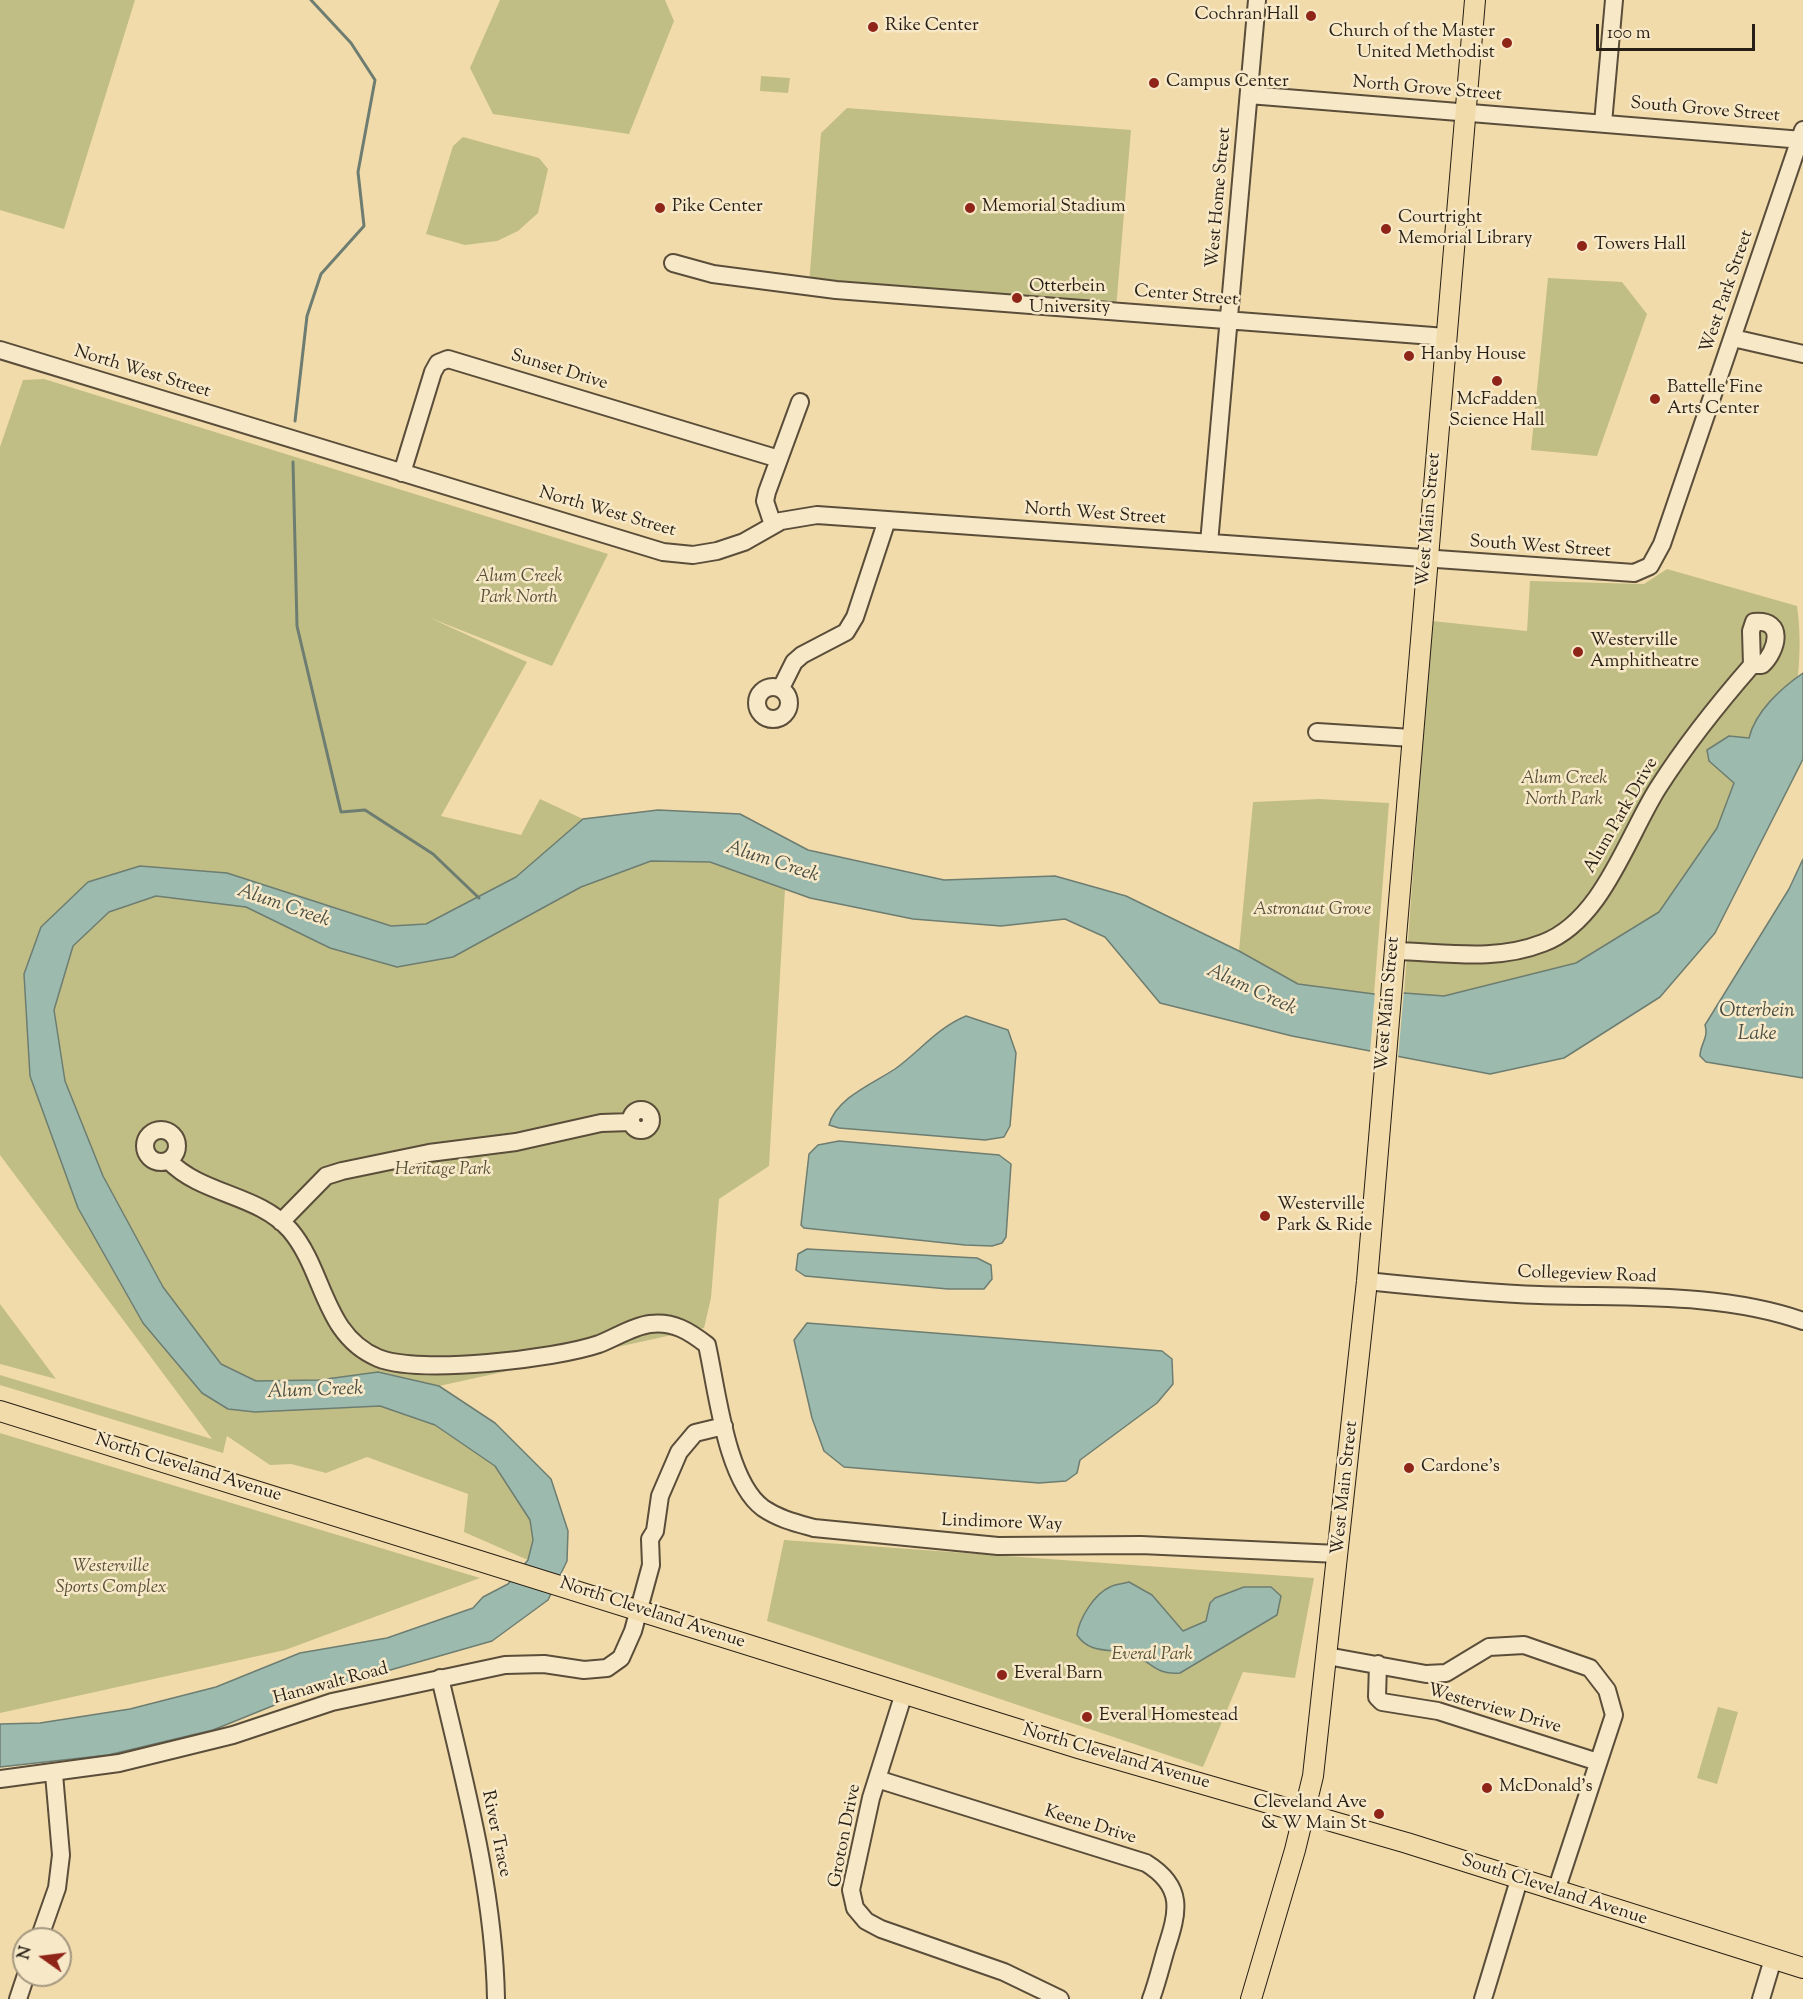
<!DOCTYPE html>
<html>
<head>
<meta charset="utf-8">
<style>
	body { margin:0 }
	#map { position:relative; width:1803px; height:1999px; overflow:hidden; background:#f2dbaa; font-family:"Sorts Mill Goudy",serif }
	canvas { display:block }
	.north { position:absolute; left:12px; top:1927px; width:60px; height:60px; box-sizing:border-box; background:#f7e8c8; border:2px solid #a49880; border-radius:50%; rotate:284deg; font-size:16px; font-weight:700; line-height:24px; text-align:center; color:#271f15 }
	.north::after { content:''; display:block; margin:auto; width:21px; height:27px; background:#8f2418; clip-path:polygon(50% 0,100% 100%,50% 72%,0 100%) }
	.scale { position:absolute; left:1596px; top:24px; width:159px; height:27px; box-sizing:border-box; border:3px solid #271f15; border-top:0; padding-left:8px; font-size:18px; line-height:21px; white-space:nowrap; color:#271f15; -webkit-text-stroke:4px #f7e8c8; paint-order:stroke }
</style>
</head>
<body>
<div id="map">
<canvas width="1803" height="1999"></canvas>
<div class="north">N</div>
<div class="scale">100 m</div>
</div>
<script>
const ctx = document.querySelector('canvas').getContext('2d');
ctx.lineJoin = 'round';
function fillPath(path, color) { ctx.fillStyle = color; ctx.fill(path, 'evenodd'); }
function strokePath(path, color, width, dash) { ctx.strokeStyle = color; ctx.lineWidth = width; ctx.lineCap = dash ? 'butt' : 'round'; ctx.setLineDash(dash || []); ctx.stroke(path); }
function label(font, color, halo, rows, align = 'center') {
  ctx.font = font + ' "Sorts Mill Goudy",serif'; ctx.lineWidth = 5; ctx.setLineDash([]); ctx.textBaseline = 'middle'; ctx.strokeStyle = halo; ctx.fillStyle = color; for (const [text, x, y, turn = 0] of rows) {
    ctx.save(); ctx.translate(x, y); ctx.rotate((+turn || 0) * Math.PI / 180); ctx.textAlign = isNaN(turn) ? turn : align; if (halo) ctx.strokeText(text, 0, 0); ctx.fillText(text, 0, 0); ctx.restore();
  }
}
const green = new Path2D(`
	M0,0H135L64,229L0,210Z
	M500,0H665L674,21L629,134L493,114L470,68Z
	M761,76L790,78L788,93L760,91Z
	M847,108L1131,130L1116,309L809,284L821,133Z
	M463,137L539,158L548,169L538,213L518,231L497,241L465,245L426,234L453,146Z
	M1548,278L1622,282L1647,314L1597,456L1531,450Z
	M44,379L608,554L552,666L430,618L527,662L441,816L521,835L540,799L583,819L516,877L426,924L391,926L325,906L88,882L30,1076L202,1393L228,1409L255,1412L380,1406L435,1425L495,1466L530,1520L533,1540L528,1560L464,1532L468,1494L367,1457L326,1473L291,1464L270,1465L227,1436L223,1453L0,1385V1375L212,1439L0,1155V447L23,380Z
	M1667,569L1797,606C1803,648 1798,685 1790,727L1709,761L1734,783L1717,828L1659,912L1576,963L1444,996L1404,993L1432,621L1527,631L1530,581L1644,584Z
	M1319,799L1389,803L1374,994L1298,984L1239,951L1253,802Z
	M651,861L710,862L785,889L769,1166L719,1199L711,1298L704,1328L439,1386L378,1372L319,1380L256,1381L221,1364L163,1287L103,1176L65,1081L54,1010L73,946L109,912L156,896L246,907L330,948L453,957L581,887Z
	M0,1304L56,1379L0,1364Z
	M0,1433L480,1578L285,1650L0,1713Z
	M784,1540L1314,1578L1295,1678L1243,1672L1203,1767L767,1621Z
	M1718,1707L1738,1712L1717,1784L1697,1778Z`);
const water = new Path2D(`
	M1803,673V759L1715,933L1660,997L1564,1058L1490,1074L1292,1036L1160,1003L1105,937L1065,919L1001,926L913,919L810,898L710,862L651,861L581,887L453,957L397,967L330,948L246,907L156,896L109,912L73,946L54,1010L65,1081L103,1176L163,1287L221,1364L256,1381L319,1380L378,1372L439,1386L495,1423L551,1479L568,1531L567,1561L548,1600L492,1641L292,1698L213,1730L108,1755L0,1767V1724L40,1723L130,1709L216,1687L300,1653L387,1638L473,1608L483,1597L508,1584L528,1560L533,1540L530,1520L495,1466L435,1425L380,1406L255,1412L228,1409L202,1393L143,1323L78,1208L30,1076L24,974L41,927L88,882L140,866L227,873L391,926L426,924L516,877L583,819L658,810L740,814L808,850L944,880L1055,876L1126,896L1239,951L1298,984L1374,994L1404,993L1444,996L1576,963L1659,912L1717,828L1734,783L1709,761L1707,750L1729,736L1749,738C1755,712 1781,688 1803,673Z
	M1803,859V1078L1706,1062L1700,1056C1700,1044 1709,1038 1705,1025L1789,889Z
	M966,1016L1008,1030L1016,1053L1010,1126L1004,1137L985,1140L839,1128L829,1125C836,1098 874,1083 895,1069C920,1051 937,1028 966,1016Z
	M839,1141L999,1155L1011,1164L1006,1237L1002,1243L992,1246L965,1245L804,1228L801,1225L809,1154L818,1145Z
	M807,1249L977,1258L991,1265L992,1279L984,1289H948L805,1276L796,1270L798,1254Z
	M807,1323L1162,1351L1172,1359L1173,1384L1157,1403L1080,1460L1077,1473L1066,1481L1039,1483L844,1467L824,1451L812,1418L794,1340Z
	M1129,1582L1152,1595L1183,1631L1206,1621L1210,1603L1215,1598L1244,1587H1271L1281,1596L1277,1615L1180,1673C1155,1675 1154,1663 1133,1655C1113,1647 1091,1656 1077,1635C1079,1619 1094,1594 1110,1587C1115,1584 1123,1584 1129,1582Z`);
const pier = new Path2D(`
	M1404,990L1398,1058L1370,1053L1375,991Z`);
const stream = new Path2D(`
	M295,421L307,316L321,274L364,226L358,172L375,80L351,43L311,0
	M293,462L297,626L341,812L365,810L433,854L479,898`);
const minor = new Path2D(`
	M1249,95L1803,140
	M1603,123L1614,0
	M673,263L713,274L836,290L1446,337
	M1733,338L1803,354
	M0,350L663,552L693,555L717,551L744,542L781,521L817,515L1634,573L1650,566L1662,544L1803,130
	M402,473L433,372L438,363L448,359L779,459
	M773,525L765,501L767,492L800,402
	M1209,543L1257,0
	M757 703a16 16 0 1 1 32 0a16 16 0 1 1-32 0Z
	M781,688L794,662L802,655L846,632L855,617L887,520
	M1317,732L1412,738
	M1394,951C1444,952 1495,962 1543,943C1602,921 1627,837 1658,788C1686,744 1718,704 1752,665H1762C1777,651 1786,619 1754,622L1751,631L1752,665
	M631 1120a10 10 0 1 1 20 0a10 10 0 1 1-20 0Z
	M145 1146a16 16 0 1 1 32 0a16 16 0 1 1-32 0Z
	M169,1161C202,1195 258,1194 290,1230C325,1271 323,1335 378,1358C420,1375 555,1359 599,1344C615,1338 633,1326 650,1324C673,1321 689,1331 707,1345C717,1389 726,1481 763,1508C779,1519 796,1523 814,1528L998,1546L1141,1545L1338,1554
	M281,1222L326,1176L342,1171L429,1153L516,1142L601,1123L631,1122
	M1367,1281C1425,1287 1482,1293 1540,1295C1627,1298 1720,1292 1803,1321
	M1327,1656L1426,1674L1446,1673L1489,1647L1524,1645L1590,1668L1607,1690L1614,1715L1556,1891
	M1378,1664L1377,1697L1382,1702L1438,1711L1598,1762
	M440,1678C465,1784 494,1890 496,1999
	M904,1693L871,1798L851,1890L855,1908L866,1921L881,1929L1004,1972L1060,1999
	M0,1779L119,1763L233,1735L332,1702L505,1665L544,1664L584,1670L607,1668L621,1658L633,1631L651,1565L650,1539L655,1531L660,1496L679,1452L695,1433L724,1426
	M877,1779L1146,1863C1185,1887 1178,1912 1166,1949C1161,1966 1157,1983 1151,1999
	M39,1939L57,1888L61,1855L54,1774
	M18,1999L26,1975
	M1483,1999L1519,1880
	M1761,1999L1773,1959`);
const major = new Path2D(`
	M0,1411L1078,1748L1407,1843L1803,1968
	M1251,1999L1295,1850L1313,1776L1367,1281L1475,0`);
const markers = [
	[1311,16,6,"#8f2418"],
	[873,27,6,"#8f2418"],
	[1507,43,6,"#8f2418"],
	[1154,83,6,"#8f2418"],
	[660,208,6,"#8f2418"],
	[970,208,6,"#8f2418"],
	[1386,229,6,"#8f2418"],
	[1582,246,6,"#8f2418"],
	[1017,298,6,"#8f2418"],
	[1409,356,6,"#8f2418"],
	[1497,381,6,"#8f2418"],
	[1655,399,6,"#8f2418"],
	[1578,652,6,"#8f2418"],
	[1265,1216,6,"#8f2418"],
	[1409,1468,6,"#8f2418"],
	[1002,1675,6,"#8f2418"],
	[1087,1717,6,"#8f2418"],
	[1487,1788,6,"#8f2418"],
	[1379,1814,6,"#8f2418"]
];
const poiNames = [
	["Cochran Hall",1299,16,"right"],
	["Rike Center",885,27],
	["Church of the Master",1495,33,"right"],
	["United Methodist",1495,54,"right"],
	["Campus Center",1166,83],
	["Pike Center",672,208],
	["Memorial Stadium",982,208],
	["Courtright",1398,219],
	["Memorial Library",1398,240],
	["Towers Hall",1594,246],
	["Otterbein",1029,288],
	["University",1029,309],
	["Hanby House",1421,356],
	["Battelle Fine",1667,389],
	["Arts Center",1667,410],
	["McFadden",1497,401,"center"],
	["Science Hall",1497,422,"center"],
	["Westerville",1590,642],
	["Amphitheatre",1590,663],
	["Westerville",1277,1206],
	["Park & Ride",1277,1227],
	["Cardone's",1421,1468],
	["Everal Barn",1014,1675],
	["Everal Homestead",1099,1717],
	["McDonald's",1499,1788],
	["Cleveland Ave",1367,1804,"right"],
	["& W Main St",1367,1825,"right"]
];
const streetNames = [
	["North Grove Street",1427,90,5],
	["South Grove Street",1705,111,5],
	["West Home Street",1220,198,-85],
	["West Park Street",1728,292,-71],
	["Center Street",1186,297,5],
	["Sunset Drive",559,371,17],
	["North West Street",142,373,17],
	["North West Street",607,513,16],
	["North West Street",1095,515,4],
	["West Main Street",1430,520,-85],
	["South West Street",1540,548,4],
	["Alum Park Drive",1622,816,-60],
	["West Main Street",1389,1004,-85],
	["Collegeview Road",1587,1276,2],
	["North Cleveland Avenue",188,1469,17],
	["West Main Street",1346,1488,-84],
	["Lindimore Way",1002,1524,2],
	["North Cleveland Avenue",652,1614,18],
	["Hanawalt Road",331,1685,-15],
	["Westerview Drive",1494,1710,16],
	["North Cleveland Avenue",1116,1758,16],
	["Keene Drive",1090,1826,17],
	["River Trace",495,1834,78],
	["Groton Drive",846,1836,-79],
	["South Cleveland Avenue",1554,1891,18]
];
const parkNames = [
	["Alum Creek",519,578],
	["Park North",519,599],
	["Alum Creek",1564,780],
	["North Park",1564,801],
	["Astronaut Grove",1312,911],
	["Heritage Park",443,1171],
	["Westerville",111,1568],
	["Sports Complex",111,1589],
	["Everal Park",1152,1656]
];
const waterNames = [
	["Alum Creek",772,863,18],
	["Alum Creek",283,907,19],
	["Alum Creek",1251,991,25],
	["Otterbein",1757,1013],
	["Lake",1757,1036],
	["Alum Creek",315,1392,-2]
];
fillPath(green, '#c0be85');
fillPath(water, '#9cbbae');
strokePath(water, '#6d7d71', 1.5);
fillPath(pier, '#f2dbaa');
strokePath(stream, '#6d7d71', 3);
strokePath(minor, '#5a4e3a', 20);
strokePath(major, '#271f15', 22);
strokePath(minor, '#f7e8c8', 16);
strokePath(major, '#f2dbaa', 20);
for (const [x, y, r, color] of markers) { const dot = new Path2D(); dot.arc(x, y, r, 0, 2 * Math.PI); ctx.fillStyle = color; ctx.fill(dot); strokePath(dot, '#f7e8c8', 2); }
label('18px', '#271f15', '#f7e8c8', poiNames, 'left');
label('18px', '#271f15', '#f7e8c8', streetNames);
label('italic 18px', '#554f37', '#f7e8c8', parkNames);
label('italic 20px', '#4a4e43', '#f7e8c8', waterNames);
</script>
</body>
</html>
